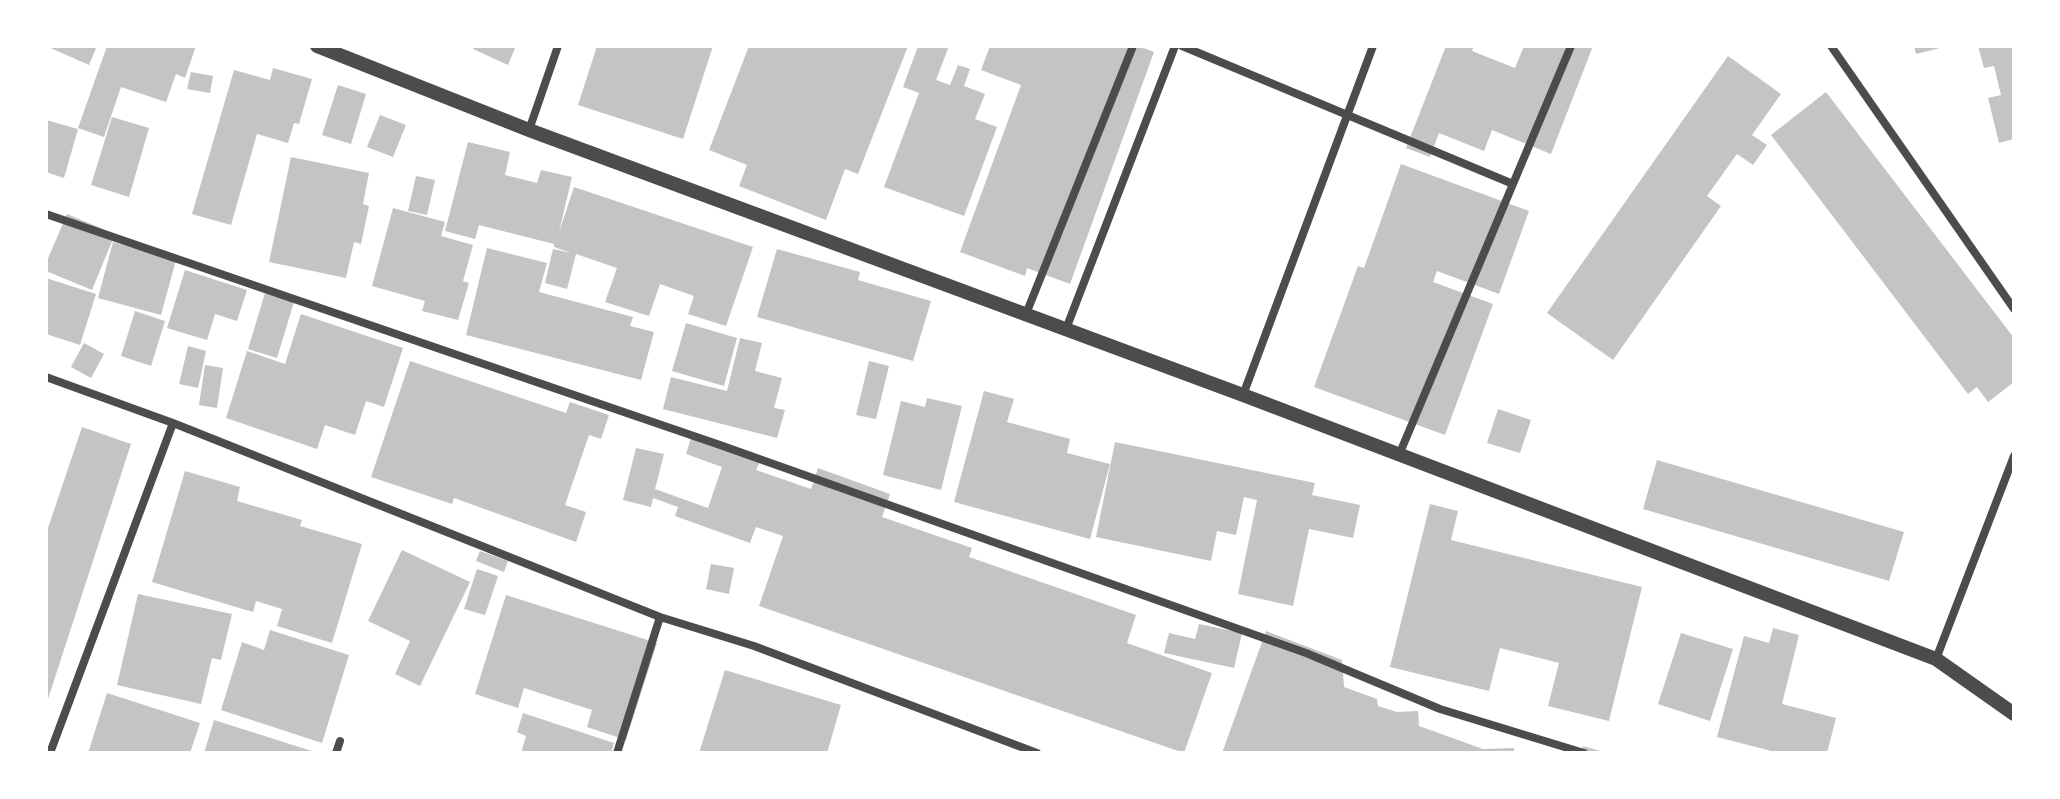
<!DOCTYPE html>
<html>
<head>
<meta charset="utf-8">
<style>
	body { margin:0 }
	#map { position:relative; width:2060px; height:799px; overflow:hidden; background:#fff; font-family:"Fira Sans",sans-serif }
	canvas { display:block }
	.frame { position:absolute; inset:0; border:48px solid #fff; pointer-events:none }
</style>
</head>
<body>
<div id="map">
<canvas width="2060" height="799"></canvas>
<div class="frame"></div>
</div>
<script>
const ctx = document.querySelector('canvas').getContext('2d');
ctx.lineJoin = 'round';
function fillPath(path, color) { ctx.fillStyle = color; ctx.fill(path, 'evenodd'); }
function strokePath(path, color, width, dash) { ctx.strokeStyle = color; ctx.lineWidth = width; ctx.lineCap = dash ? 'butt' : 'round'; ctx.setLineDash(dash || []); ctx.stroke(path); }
const building = new Path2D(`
	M46,46H97L89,65Z
	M107,46H196L185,78L176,74L166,102L121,87L104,137L78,128Z
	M475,46H516L508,65L473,49Z
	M597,46H713L683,139L578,105Z
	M749,46H908L858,174L845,169L826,220L739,186L747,165L709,150Z
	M918,46H949L936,80L950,85L958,65L970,69L964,86L985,94L975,119L997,127L964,216L884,187L919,93L903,87Z
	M990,46H1138L1154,52L1070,284L1027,268L1025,276L960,252L1021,85L981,70Z
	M1446,46H1474L1472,51L1515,68L1524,46H1593L1551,154L1492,130L1484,151L1439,133L1430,157L1406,148Z
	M1914,46H1943L1944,47L1916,54Z
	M1978,46H2014V139L1999,143L1988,98L2001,95L1994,66L1984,68Z
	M1728,56L1781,94L1752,135L1767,145L1753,165L1737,154L1707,196L1721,206L1613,360L1547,313Z
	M273,68L312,79L299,124L294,123L288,143L257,134L231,225L192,214L234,70L270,80Z
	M191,72L213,76L210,93L187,89Z
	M338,85L366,94L351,144L322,135Z
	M1826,92L2014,338V382L1988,402L1977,387L1968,394L1771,135Z
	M380,115L406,125L393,157L367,147Z
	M112,117L149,128L129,197L91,185Z
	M46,120L78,129L64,178L46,172Z
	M468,142L510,152L505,175L537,183L541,170L572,177L559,232L574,187L753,247L726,326L688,314L694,296L660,284L649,316L605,302L617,268L576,254L567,289L545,283L553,249L571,253L554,247V244L479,225L475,239L445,231Z
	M291,157L369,173L363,204L369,206L361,244L354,242L346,278L269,262Z
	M1401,164L1529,211L1499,294L1437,271L1433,282L1493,304L1445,435L1314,387L1358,266L1364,268Z
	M416,176L435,180L427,215L408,211Z
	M393,208L445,222L441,236L473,245L463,281L469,283L458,320L422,311L425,301L372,286Z
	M67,214L115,234L92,290L46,271V263Z
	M113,242L176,260L161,315L98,298Z
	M487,248L547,263L539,292L633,317L630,326L654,332L641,380L466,335Z
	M777,249L860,272L858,280L931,301L913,361L757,317Z
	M185,270L247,290L237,321L215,314L207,340L167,328Z
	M46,278L96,294L80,345L46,334Z
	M265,293L294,302L277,358L248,349Z
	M135,311L165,321L151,366L121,356Z
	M301,314L403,348L384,407L366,401L355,435L325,425L317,449L226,418L247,351L285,364Z
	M686,323L737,338L724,386L672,371Z
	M740,338L762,343L755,371L782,378L774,408L785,410L777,438L663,409L671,377L727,391Z
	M84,343L104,354L91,378L71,367Z
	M188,346L206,351L198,388L179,384Z
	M410,361L566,413L570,402L609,415L601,439L589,435L565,505L586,512L576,542L454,498L452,504L371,477Z
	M869,361L889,366L876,419L856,415Z
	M205,365L223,368L217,408L199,405Z
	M984,391L1014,399L1007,422L1070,439L1067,453L1110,464L1090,539L954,502Z
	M927,398L962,406L941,490L883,475L901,401L925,407Z
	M1498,409L1531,420L1520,453L1487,443Z
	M82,427L131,444L47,702L46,534Z
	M691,438L760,462L756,470L811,489L818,468L890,494L882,517L972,548L969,557L1136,615L1127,643L1212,673L1184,753L759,606L783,536L756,527L750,543L675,516L678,507L653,498L651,507L623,500L636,448L664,454L655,489L708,508L722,467L686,454Z
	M1115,442L1315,483L1312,495L1360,505L1353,538L1309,529L1293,606L1238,594L1257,500L1244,497L1236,535L1217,531L1211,561L1096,537Z
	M1657,460L1904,532L1889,581L1643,509Z
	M185,471L240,487L237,501L302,520L300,526L362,544L332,643L277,626L282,609L256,601L253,612L152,582Z
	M1430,504L1458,511L1451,540L1642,587L1609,721L1548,706L1559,663L1500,648L1489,691L1390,667Z
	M402,550L470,582L420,686L395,674L410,641L368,621Z
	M480,551L508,561L504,572L476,561Z
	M711,564L734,568L729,594L706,589Z
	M477,569L498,576L485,615L464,609Z
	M138,594L232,614L221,660L212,658L201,704L117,685Z
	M506,595L657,643L626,740L587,727L592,710L524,688L518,708L475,694Z
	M1199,624L1242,633L1234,668L1164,653L1169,633L1195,639Z
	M1773,628L1799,635L1782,704L1836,718L1827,753H1779L1717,737L1744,636L1769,643Z
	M270,630L349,655L322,743L221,710L242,642L264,650Z
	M1266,631L1342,660L1344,687L1377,699L1378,706L1397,712L1418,711L1419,726L1483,749L1514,748V753H1222Z
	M1681,633L1733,649L1710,721L1658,704Z
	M725,670L841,705L827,753H699Z
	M107,693L200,723L190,753H88Z
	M523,713L614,743L611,753H521L526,736L517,732Z
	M214,720L315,752V753H204Z
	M1583,746L1604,752L1603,753H1581Z`);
const minor = new Path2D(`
	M1182,46L1513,184
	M1831,46L2014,309
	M529,130L558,46
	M46,214L720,445L1306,653L1440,709L1584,753
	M1026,314L1133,46
	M1066,329L1175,46
	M46,377L173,423L660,617L754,646L1037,753
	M1243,395L1373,46
	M1399,455L1571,46
	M1936,659L2014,456
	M50,753L173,423
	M336,753L340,741
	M617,753L660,617`);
const tertiary = new Path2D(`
	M317,46L529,130L1243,395L1936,659L2014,714`);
fillPath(building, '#c4c4c4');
strokePath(minor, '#4c4c4c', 8);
strokePath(tertiary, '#4c4c4c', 14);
</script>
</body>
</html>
